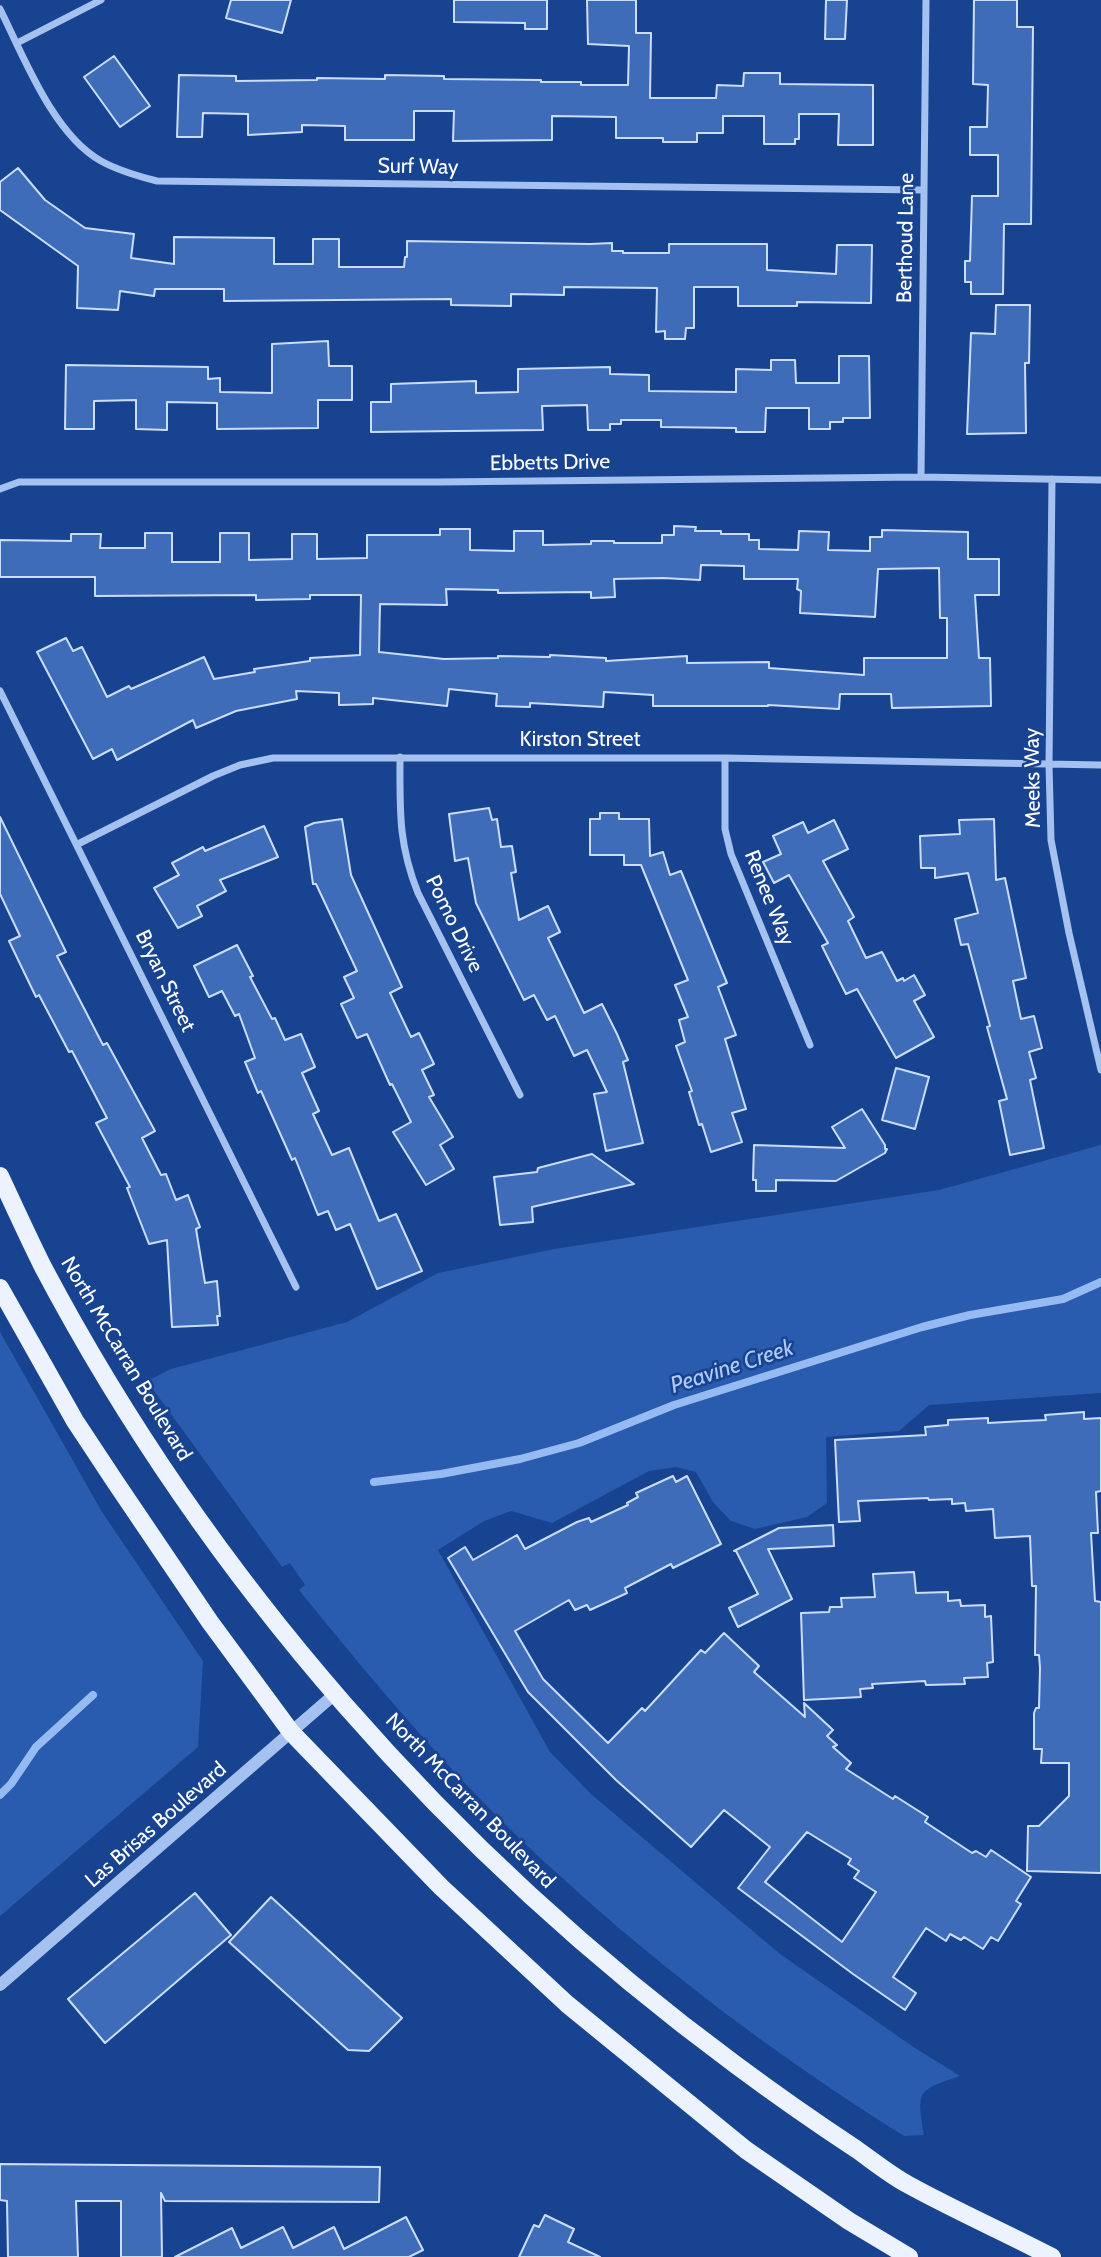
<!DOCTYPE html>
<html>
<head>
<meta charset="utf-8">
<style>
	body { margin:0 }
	canvas { display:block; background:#174390 }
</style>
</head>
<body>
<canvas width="1101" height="2257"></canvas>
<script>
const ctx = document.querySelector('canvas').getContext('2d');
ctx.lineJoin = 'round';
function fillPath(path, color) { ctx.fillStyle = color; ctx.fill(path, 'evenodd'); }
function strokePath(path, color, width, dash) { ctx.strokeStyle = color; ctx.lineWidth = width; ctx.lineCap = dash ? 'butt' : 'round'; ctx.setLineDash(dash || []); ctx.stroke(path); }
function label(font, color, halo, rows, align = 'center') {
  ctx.font = font + ' Cabin,sans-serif'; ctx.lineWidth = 5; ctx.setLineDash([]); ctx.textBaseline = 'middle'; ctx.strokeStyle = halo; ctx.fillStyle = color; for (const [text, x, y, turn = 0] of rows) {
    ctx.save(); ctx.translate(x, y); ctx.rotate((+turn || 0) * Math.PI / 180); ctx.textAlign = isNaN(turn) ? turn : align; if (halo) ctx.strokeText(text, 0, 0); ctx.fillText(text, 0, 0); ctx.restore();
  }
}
const green = new Path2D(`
	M1101,1145V1393L929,1405L899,1431L826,1437L827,1503L807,1517L755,1529L731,1521L713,1502L696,1472L676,1467L649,1471L552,1523L511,1511L484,1521L438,1550L550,1752L591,1794L780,1954L912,2046L960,2076C916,2091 917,2090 924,2135L904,2136C781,2059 666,1973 559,1875C463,1789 380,1690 299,1590L305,1585L290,1563L282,1567L147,1381L171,1369L347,1322L438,1273L554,1249L939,1190Z
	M0,1332L102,1512L203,1661L198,1747L0,1916Z`);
const stream = new Path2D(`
	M374,1482L441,1474L520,1459L579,1443L674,1405L922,1327L970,1315L1063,1299L1101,1282
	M0,1795L11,1784L36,1747L93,1695`);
const building = new Path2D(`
	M231,0H291L282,33L226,18Z
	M454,0H547V29H525V23L454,22Z
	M587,0H636V33H651L650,98H716L717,85L743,86L744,73H780V84L873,85V145H838L839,114H799V139H795V144H764V116H723V133H697V142H663V138H616V117L552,116V140L453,141L454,111H414V140H345V126L302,125V132L248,135V114L203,113L202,137H177L179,75L236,76V81L317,80V78L385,79V75L444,76V79L541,80V82H581V85H628L629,46L588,44Z
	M826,0H847L845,39H825Z
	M974,0H1017V27H1033L1031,224H1004L1003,294H971V282H965V261H970L972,196H998V155H970V127H987L988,85L973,84Z
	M114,56L150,106L120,127L84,77Z
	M18,168L45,200L85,228L134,234L131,258L174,264V237L274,238V264H313V239H339V267H404L405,257H407V241L590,244L612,243V251H623V253H669V244H767V270L836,274L837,245H872L871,303L797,302V306H738V287H694V328H686L685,339H665V331L656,332L657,288L564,287V295L511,294V306L451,305V299L224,301V289H155L154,296L120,291L118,310L77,308L78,266L0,210V182Z
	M996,305H1030L1029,363H1025L1026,433L967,434L971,333L995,334Z
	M328,341L329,366H352V400H318V428L217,429V403L167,402V430L136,429V400L94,401V429H65L66,365L208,367V379L220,378V392L272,393V344Z
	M839,356H869L870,418H843V422H830V429H809V408H766L765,432H736V428L661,427V420H621V424H610V430H588L587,405L542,406L543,430L371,432V402H391V384L476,381V393L518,392V369L610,367V374L649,375V391L736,392V369L771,370V360H795L796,383H839Z
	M674,526L696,527L695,531H721V534H749V540H759V549L798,550L799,531L829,532L828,550L870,551V537H882V530L968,532V559H999V595H975L979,658H990L991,706L892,708L891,694H840L839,709L768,705V706H653V695L604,692L603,707L530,703V707L496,706L497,694L449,689L447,706L373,698V704L339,705V693L296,691L297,699L236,711L196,728L193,720L117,760L112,749L93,759L37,652L66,638L73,651L82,647L107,697L129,686L131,689L204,657L214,679L255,672L254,669L310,661V658L360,655L361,595H310V599L256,600V595L95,596V577H0V540L71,541V534H101L100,548H145V533H172V562H220V533H249V560L292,559V534H317V559L367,558V535H440V529H470V550L514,551V531H543V545L591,544V541H614V543H662V535H674ZM701,565L744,566V579H798L797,589L801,591L800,613L875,617L878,569L939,568L940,618H947V658H864V675L769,668V662L687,663V656L606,661V658L550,655V657L498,656V658L444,659L379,652L380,604L447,605L446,589L498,590V593L591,592V598L615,597L614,579L663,578L700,580Z
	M489,808L492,820L497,819L501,847L512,846L516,872L511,873L519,920L548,906L560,932L548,938L584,1013L602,1004L617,1034L628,1060L623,1062L643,1143L606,1151L594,1094L607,1092L587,1050L574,1056L555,1016L547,1020L534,995L524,1000L476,903L468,858L455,861L449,814Z
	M600,813H619V819H649L650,856L663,852L670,875L681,871L727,983L718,987L736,1035L725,1039L746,1109L732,1113L742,1142L711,1152L702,1124L699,1125L689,1092L692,1091L676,1046L685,1042L679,1020L688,1017L675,985L688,980L641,865H624V855H590V819H600Z
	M0,817L66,952L57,956L103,1045L107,1043L155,1131L142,1138L161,1175L166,1174L176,1200L188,1195L200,1227L196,1229L205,1283L217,1281L220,1316H217L218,1325L172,1327L167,1240L149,1244L127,1188L130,1187L96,1123L107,1118L72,1051L69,1052L39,995L36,997L9,941L20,936L0,894Z
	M342,819L351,875L402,987L390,993L411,1037L419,1033L434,1064L422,1070L434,1095L429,1097L453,1137L440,1145L454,1169L426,1185L393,1132L411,1122L392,1084L390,1085L367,1034L357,1038L341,1004L354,998L344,977L357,971L316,884H313L305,827L314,823Z
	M994,819L996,880L1005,878L1026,978L1013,981L1021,1019L1034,1016L1042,1048L1029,1052L1036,1078L1030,1080L1044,1148L1010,1155L999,1101L1007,1099L987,1027L990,1026L968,944L961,945L955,919L978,913L968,873L935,878V868H921L920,836L960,834L959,820Z
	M834,820L848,849L823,861L854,917L848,921L866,958L882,952L897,981L903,978L904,981L914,975L925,995L914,1001L934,1037L896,1058L857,989L846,994L822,946L828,943L789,875L774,883L763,862L781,854L773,836L803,822L808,833Z
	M264,826L278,857L220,880L226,891L197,906L202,916L178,928L154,888L179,875L172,863L203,847L205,851Z
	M237,945L253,976L250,977L272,1019L275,1018L285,1040L301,1034L315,1067L302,1073L319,1111L313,1114L332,1155L349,1148L379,1221L396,1214L422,1271L377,1289L350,1224L336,1230L328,1211L318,1215L295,1158L292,1160L261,1091L258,1093L245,1062L255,1058L239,1014L235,1016L222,991L209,997L194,966Z
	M896,1068L929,1077L915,1129L882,1120Z
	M862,1109L885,1145V1149H887L885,1153L836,1181L776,1180V1191H756V1180H753L754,1145L845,1148L832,1127Z
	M592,1154L634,1184L532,1207L533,1222L500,1225L494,1177L537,1172L538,1168Z
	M1084,1412V1419L1101,1418V1491L1096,1492L1098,1533H1091L1095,1601L1101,1602V1873L1027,1871L1028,1826H1039L1069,1796V1763H1041L1042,1749H1034V1713L1036,1708H1039L1040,1668L1039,1655H1035L1036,1586H1032L1030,1536L995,1538L993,1509L966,1511L965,1503L952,1504V1499L929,1500L928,1498L858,1501L860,1521L839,1522L835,1440L926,1435L925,1427L948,1425V1420L988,1418V1423L1024,1421L1046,1420L1045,1415Z
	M673,1476L676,1482L687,1476L721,1544L673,1568L671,1564L625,1588L627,1593L590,1610L587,1605L575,1610L569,1600L515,1631L543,1679L608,1743L642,1708L645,1711L701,1650L705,1653L724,1633L759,1666L754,1672L805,1717L804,1703L833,1730L827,1736L837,1745L833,1747L851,1763L846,1769L893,1799L895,1796L928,1817L925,1822L972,1853L976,1851L986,1857L991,1850L1031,1877L1016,1901L1021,1904L998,1941L991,1937L983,1949L964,1937L961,1940L950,1934L946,1941L926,1928L893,1977L916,1993L905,2010L853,1974L738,1888L770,1847L724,1810L691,1847L616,1780L528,1692L448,1558L465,1547L473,1560L517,1535L525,1549L577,1522L589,1518L591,1522L628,1505L627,1503L638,1497L636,1493ZM807,1832L851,1859L848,1864L859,1871L854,1878L876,1892L842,1942L765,1882Z
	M833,1525L834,1546L768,1549L792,1599L738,1627L729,1608L758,1594L736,1551H734L779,1528Z
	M914,1572L916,1593L948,1592V1601L960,1600L961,1606L985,1605V1617L991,1616L993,1662L987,1663L988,1677L964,1678L965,1684L926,1685L925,1681L872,1684L873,1688L860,1689L861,1697L804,1700L801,1613L829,1612L830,1607H842L841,1598L875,1597L873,1574Z
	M195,1893L231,1935L105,2043L68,1999Z
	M271,1897L402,2018L369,2051L348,2050L229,1942Z
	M0,2164L380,2167L379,2202L165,2201L161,2193L162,2257H121V2201H76L78,2257H8L7,2201L0,2200Z
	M545,2215L574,2229L568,2242L600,2257H519L534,2225L539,2227Z
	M406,2217L423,2250L409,2257H175L232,2228L241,2248L283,2227L293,2248L334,2227L344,2249Z`);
const minor = new Path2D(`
	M0,9C24,57 53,134 101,161C119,171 137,176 157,181L924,190
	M17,43L101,0
	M921,477L926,0
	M1052,479L1049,765L1051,840L1069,933L1101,1070
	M0,489L19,482H439L921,477L1101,480
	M0,691L296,1287
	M400,757C400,810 398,843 418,893L520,1095
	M725,758V829L731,854L810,1045
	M78,844L213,776L240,765L273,758H725L1101,765`);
const tertiary = new Path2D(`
	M0,1985L336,1693`);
const primary = new Path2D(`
	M0,1176C14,1206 28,1237 43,1267C209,1581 450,1854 736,2065C775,2094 815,2122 856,2149C873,2161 889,2174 907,2184C954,2210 1004,2232 1052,2257
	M0,1288L75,1421L116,1483L210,1622L291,1732L441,1887L567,2004L746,2150L849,2221L909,2257`);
const streetNames = [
	["Surf Way",418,167,1],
	["Berthoud Lane",906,238,-89],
	["Ebbetts Drive",550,463,-1],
	["Kirston Street",580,740],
	["Meeks Way",1033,778,-91],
	["Renee Way",769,898,68],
	["Pomo Drive",454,924,64],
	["Bryan Street",165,981,64],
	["North McCarran Boulevard",126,1359,59],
	["North McCarran Boulevard",470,1801,46],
	["Las Brisas Boulevard",156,1825,-41]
];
const waterNames = [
	["Peavine Creek",732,1367,-18]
];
fillPath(green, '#295bae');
strokePath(stream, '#96baf2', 8);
fillPath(building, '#3f6cb9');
strokePath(building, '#cbddfb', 2);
strokePath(minor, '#a4c1f0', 7);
strokePath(tertiary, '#a4c1f0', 12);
strokePath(primary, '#edf2ff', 18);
label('21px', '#fff', '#174390', streetNames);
label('italic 23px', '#b0cbf7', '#174390', waterNames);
</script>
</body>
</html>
